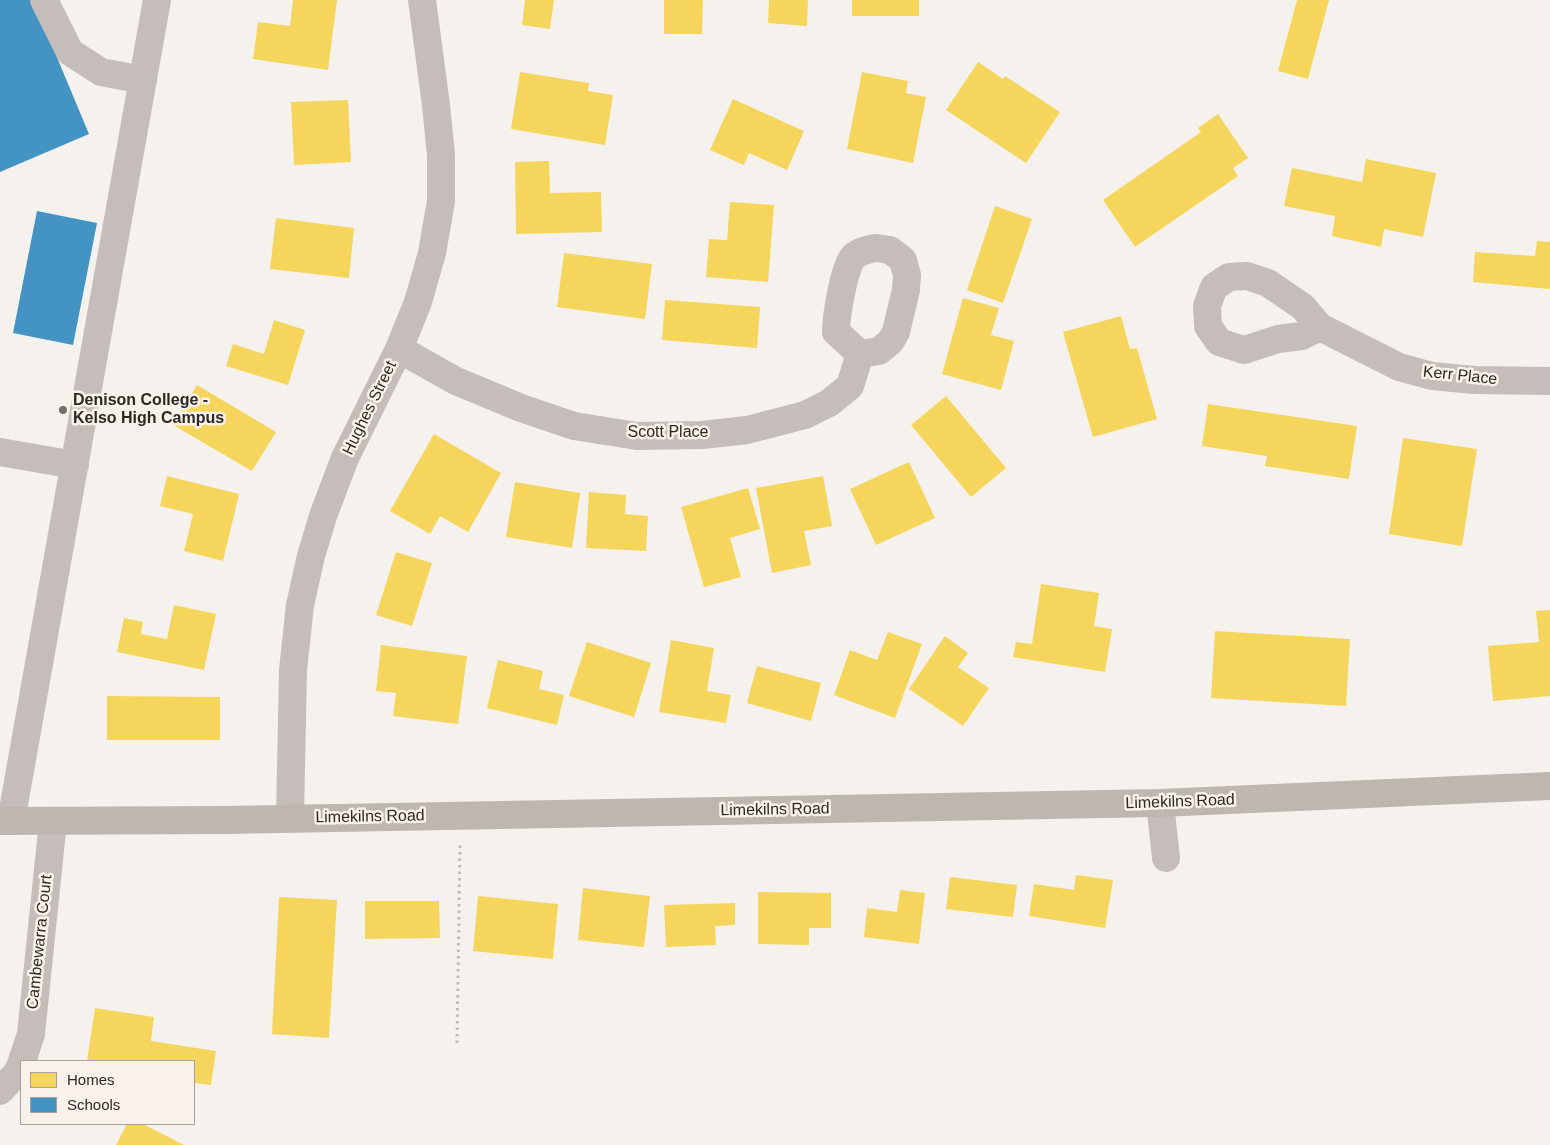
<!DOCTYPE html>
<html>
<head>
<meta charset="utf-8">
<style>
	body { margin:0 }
	#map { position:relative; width:1550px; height:1145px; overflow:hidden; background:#f5f2ee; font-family:Helvetica,sans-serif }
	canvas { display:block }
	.legend { position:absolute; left:20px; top:1060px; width:175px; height:65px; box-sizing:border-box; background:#f8f2eb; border:1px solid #a6a19c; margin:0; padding:6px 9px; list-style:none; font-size:15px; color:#2b2826 }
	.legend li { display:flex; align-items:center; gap:10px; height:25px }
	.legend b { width:25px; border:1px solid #a6a19c }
</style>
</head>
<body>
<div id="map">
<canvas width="1550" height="1145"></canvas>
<ul class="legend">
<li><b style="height:14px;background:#f6d55c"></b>Homes</li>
<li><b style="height:14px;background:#4393c3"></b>Schools</li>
</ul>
</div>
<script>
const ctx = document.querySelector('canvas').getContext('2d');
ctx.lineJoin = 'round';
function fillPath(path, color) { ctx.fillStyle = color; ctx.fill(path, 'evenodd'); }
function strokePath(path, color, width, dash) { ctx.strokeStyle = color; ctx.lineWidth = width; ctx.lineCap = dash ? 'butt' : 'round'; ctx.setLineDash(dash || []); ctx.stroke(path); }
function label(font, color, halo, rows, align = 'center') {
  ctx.font = font + ' Helvetica,sans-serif'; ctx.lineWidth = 5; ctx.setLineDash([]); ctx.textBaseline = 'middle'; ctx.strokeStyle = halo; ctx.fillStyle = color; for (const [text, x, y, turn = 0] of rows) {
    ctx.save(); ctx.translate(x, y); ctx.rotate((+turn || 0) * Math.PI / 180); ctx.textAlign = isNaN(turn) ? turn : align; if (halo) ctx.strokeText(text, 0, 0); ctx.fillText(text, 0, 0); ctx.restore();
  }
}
const homes = new Path2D(`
	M293,0H337L328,70L253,59L258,22L290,26Z
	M525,0H554L550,29L522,25Z
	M664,0H703L702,34H664Z
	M769,0H808L807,26L768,23Z
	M852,0H919V16H852Z
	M1297,0H1329L1308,79L1278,71Z
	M978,62L1003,79L1005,76L1060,112L1026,163L946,110Z
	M520,72L589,83L588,91L613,95L605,145L511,129Z
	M862,72L908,81L906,93L926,97L913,163L847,149Z
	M733,99L804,131L787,170L749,153L744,165L710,150Z
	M348,100L351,162L294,165L291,102Z
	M1218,114L1248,158L1233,168L1238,176L1135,247L1103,200L1201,132L1198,128Z
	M1366,159L1436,173L1423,237L1384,229L1381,247L1332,236L1335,216L1284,206L1292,168L1362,182Z
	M549,161L550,193L601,192L602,232L516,234L515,162Z
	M730,202L774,205L768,282L706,277L709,239L727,240Z
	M995,206L1032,219L1003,303L967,290Z
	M276,218L354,228L349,278L270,269Z
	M1537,241L1550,242V289L1473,282L1475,252L1535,256Z
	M564,253L652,264L645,319L557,307Z
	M963,298L999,308L991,335L1014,341L1001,390L942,374Z
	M665,300L760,307L757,348L662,340Z
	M1121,316L1130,349L1137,348L1157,419L1093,437L1063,332Z
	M274,320L305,330L288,385L226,366L233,344L264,354Z
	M197,385L276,432L252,471L173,425Z
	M946,396L1006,468L971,497L911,425Z
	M1208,404L1357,426L1349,479L1265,466L1267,456L1202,446Z
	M434,434L501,473L468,532L440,516L430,534L390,511Z
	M1403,438L1477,449L1462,546L1389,534Z
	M909,462L935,518L876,545L850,489Z
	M167,476L239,494L223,561L184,551L193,514L160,506Z
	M823,476L832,526L804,531L811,565L772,573L756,488Z
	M515,482L580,493L572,548L506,537Z
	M748,488L760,529L730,538L741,577L704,587L681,507Z
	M589,492L626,495L625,514L648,516L646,551L586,548Z
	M396,552L432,563L412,626L376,615Z
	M1041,584L1099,593L1094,626L1112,629L1105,672L1013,657L1016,642L1032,644Z
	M174,605L216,614L204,670L117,652L124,618L143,622L141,634L167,639Z
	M1550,610V696L1493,701L1488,646L1539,642L1536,611Z
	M1215,631L1350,639L1346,706L1211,698Z
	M888,632L922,644L895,718L834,695L850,650L877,660Z
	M945,636L968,653L958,667L989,688L963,726L909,689Z
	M671,640L714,648L707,691L731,695L726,723L659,712Z
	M587,642L651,663L634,717L569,696Z
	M381,645L467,656L458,724L393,716L396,693L376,691Z
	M498,660L543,671L539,689L564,695L557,725L487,708Z
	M757,666L821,683L811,721L747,703Z
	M107,696L220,697V740H107Z
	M1076,875L1113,880L1105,928L1029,916L1034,884L1074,890Z
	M950,877L1017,885L1013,917L946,909Z
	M583,888L650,896L644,947L578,940Z
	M900,890L925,893L919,944L864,937L867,908L897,912Z
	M758,892L831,893V928H809V945L758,944Z
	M478,896L558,904L553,959L473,951Z
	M279,897L337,900L329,1038L272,1034Z
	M365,901H439L440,938L365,939Z
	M735,903V925L715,926L716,945L666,947L664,905Z
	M95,1008L154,1017L151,1041L216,1051L211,1085L194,1083V1061H87Z
	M127,1124H143L184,1145H116Z`);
const schools = new Path2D(`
	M0,0H33L89,134L0,172Z
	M37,211L97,223L73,345L13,333Z`);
const path = new Path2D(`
	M457,1043L460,844`);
const minor = new Path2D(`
	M44,0L70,52L101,72L143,80
	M876,248L890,250L903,260L907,275L906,290L896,332L890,342L879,351L860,354L836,332C836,317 844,266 854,256C861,251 868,249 876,248Z
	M1320,327L1302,336L1278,339L1244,350L1219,342L1208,326L1207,306L1214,287L1229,277L1247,276L1268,283L1303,307L1320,327L1399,367L1432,376L1474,380L1550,381
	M399,349L456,381L521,408L574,426L637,436L702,435L747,430L805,415L829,403L850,386L860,354
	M0,452L75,465
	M1160,803L1166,858
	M290,818L293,670L300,605L311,556L323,516L345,458L399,349L418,302L432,253L441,201V155L436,105L422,0
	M11,821L157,0
	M22,1061L31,1034L53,821
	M0,1091L17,1073L21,1064`);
const major = new Path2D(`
	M0,821L226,820L1160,803L1550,786`);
const markers = [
	[63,410,5,"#726f6c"]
];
const streetNames = [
	["Kerr Place",1460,376,6],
	["Hughes Street",370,408,-64],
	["Scott Place",668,433],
	["Limekilns Road",1180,802,-2],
	["Limekilns Road",775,810,-1],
	["Limekilns Road",370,817,-1],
	["Cambewarra Court",40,942,-84]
];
const poiNames = [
	["Denison College -",73,401],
	["Kelso High Campus",73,419]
];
fillPath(homes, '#f6d55c');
fillPath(schools, '#4393c3');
strokePath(path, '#bfbab7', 3, [2.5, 4]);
strokePath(minor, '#c4bdb9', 28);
strokePath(major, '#beb6b1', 28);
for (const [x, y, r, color] of markers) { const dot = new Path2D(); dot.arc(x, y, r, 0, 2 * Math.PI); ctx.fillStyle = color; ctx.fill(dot); strokePath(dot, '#f8f2eb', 2); }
label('16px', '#2b2826', '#f8f2eb', streetNames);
label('bold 16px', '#2b2826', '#f8f2eb', poiNames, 'left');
</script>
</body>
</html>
